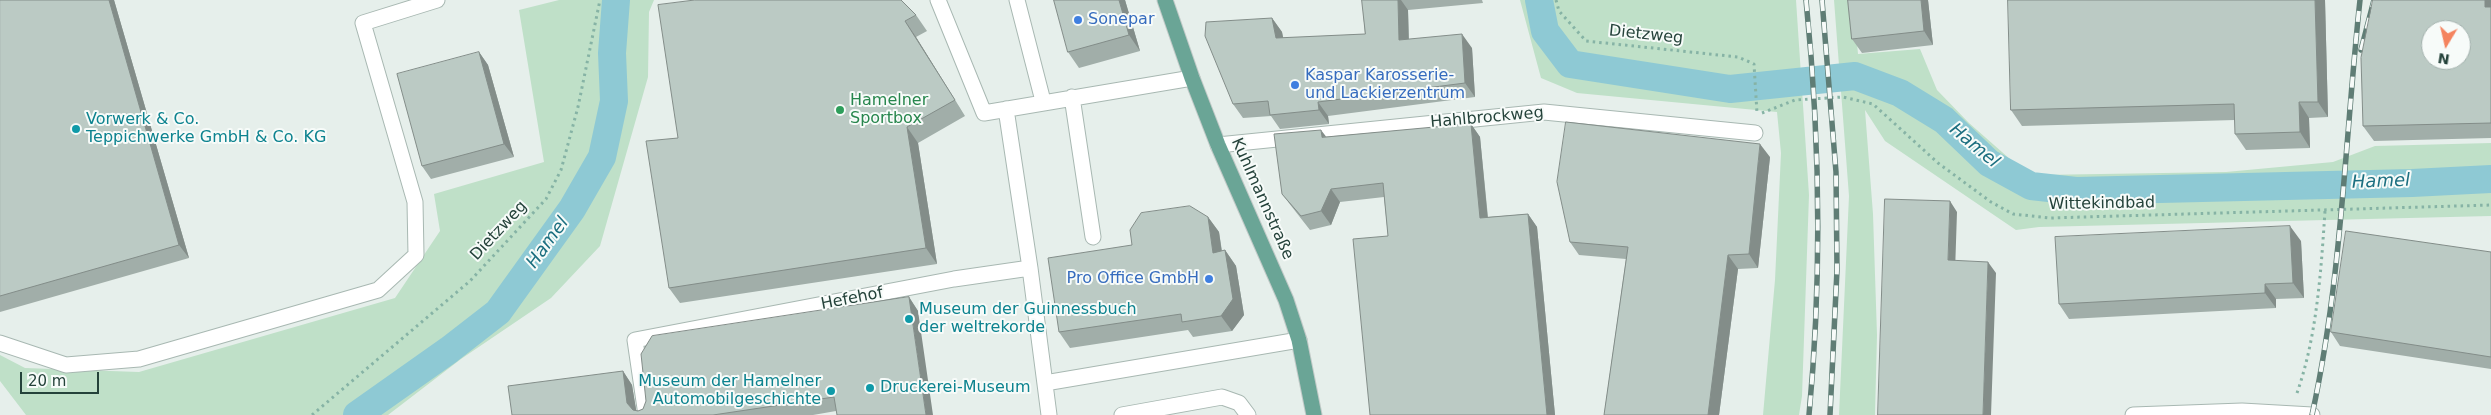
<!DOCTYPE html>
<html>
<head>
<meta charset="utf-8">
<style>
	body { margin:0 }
	#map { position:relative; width:2491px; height:415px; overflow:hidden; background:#e6efeb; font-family:"DejaVu Sans",sans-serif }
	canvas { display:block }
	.north { position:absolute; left:2421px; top:20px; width:50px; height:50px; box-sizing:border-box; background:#f7fbf9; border:1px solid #a3b1ad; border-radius:50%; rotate:189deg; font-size:14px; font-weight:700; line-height:20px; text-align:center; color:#24423a }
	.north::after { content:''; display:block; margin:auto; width:18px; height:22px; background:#f4845f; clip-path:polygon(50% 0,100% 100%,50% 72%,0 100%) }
	.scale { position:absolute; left:20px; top:372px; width:79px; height:22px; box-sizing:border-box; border:2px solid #24423a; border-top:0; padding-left:6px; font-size:15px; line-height:18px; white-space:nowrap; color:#24423a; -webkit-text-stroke:4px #f7fbf9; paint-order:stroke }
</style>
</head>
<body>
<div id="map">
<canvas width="2491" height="415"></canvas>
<div class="north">N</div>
<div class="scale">20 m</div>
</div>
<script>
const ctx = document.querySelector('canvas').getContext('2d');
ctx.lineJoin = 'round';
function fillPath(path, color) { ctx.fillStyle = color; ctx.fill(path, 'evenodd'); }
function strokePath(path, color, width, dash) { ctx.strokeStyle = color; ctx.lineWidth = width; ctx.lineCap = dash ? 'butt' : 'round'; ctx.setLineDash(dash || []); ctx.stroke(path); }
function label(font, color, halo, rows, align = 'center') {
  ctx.font = font + ' "DejaVu Sans",sans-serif'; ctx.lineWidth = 4; ctx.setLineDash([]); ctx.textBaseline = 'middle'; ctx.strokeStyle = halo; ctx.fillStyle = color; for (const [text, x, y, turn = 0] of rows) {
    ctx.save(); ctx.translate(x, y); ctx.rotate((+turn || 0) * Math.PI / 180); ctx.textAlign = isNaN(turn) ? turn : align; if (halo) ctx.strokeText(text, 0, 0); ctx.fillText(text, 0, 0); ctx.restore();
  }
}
const green = new Path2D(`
	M559,0H654L649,12L648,77L600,246L551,298L461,359L388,415H26L0,381V355L25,368L139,372L395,298L440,231L434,194L544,162L519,10Z
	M1520,0H1796L1809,195L1802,396L1799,415H1763L1775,280L1781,153L1777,112L1577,93L1541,78Z
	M1834,0H1853L1858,54L1920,49L1937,90L1969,123L2019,167L2038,175L2226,172L2333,162L2375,146L2491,143V216L2039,227L2016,230L1885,141L1865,110L1873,214L1877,335L1875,415H1839L1849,196Z`);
const canal = new Path2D(`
	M1539,0L1545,31L1570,64L1730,89L1855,76L1900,93L1944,120L1989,163L2031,186L2076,191L2412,183L2491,179
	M357,415L449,350L498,312L572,209L602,157L614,101L612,53L616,0`);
const path = new Path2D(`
	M1556,0L1559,11L1586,41L1738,57L1754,64L1757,113
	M1762,113L1795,100L1843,97L1873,104L1938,163L1991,202L2013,214L2050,218L2491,205
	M2297,393C2317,336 2321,271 2325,211
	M312,415L470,281L546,199L561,170L578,107L600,0`);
const minor = new Path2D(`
	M938,0L984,113L1192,78
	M1017,0L1043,101
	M1072,97L1093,237
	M1006,109L1030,268
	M1218,145L1544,112L1755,133
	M0,343L66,365L139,359L378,290L416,255L415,202L363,23L437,0
	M1045,383L1299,340
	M646,415L635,340L954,279L1030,268L1049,415
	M1122,415L1222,397L1239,403L1248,415
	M2133,415L2242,411L2312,415`);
const major = new Path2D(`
	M1165,0L1192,78L1218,145L1286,300L1299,340L1314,415`);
const rail = new Path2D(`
	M1806,0C1820,137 1822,278 1809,415
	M1822,0L1836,172L1837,270L1830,415
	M2361,50L2374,0
	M2312,415C2342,279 2345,138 2360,0`);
const wall = new Path2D(`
	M0,0H114L189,258L0,312Z
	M1054,0H1125L1140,51L1079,68L1068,52Z
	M1362,0H1482L1483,3L1408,10L1409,39L1472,48L1475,97L1328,116L1329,124L1280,129L1271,116L1243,118L1233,104L1272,18L1282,32L1283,38L1365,34Z
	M1848,0H1928L1933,45L1862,53L1852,39Z
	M2325,0L2328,117L2309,118L2310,148L2246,150L2235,134V120L2022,126L2011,110Z
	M2491,0V138L2374,141L2363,126Z
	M916,15L927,31L916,37L965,116L918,143L937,264L680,303L669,288L678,138Z
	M479,52L488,65L514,157L431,179L422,166Z
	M1471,124L1480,137L1488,217L1528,214L1537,227L1555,415H1370L1388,236L1384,197L1340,202L1331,225L1310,230L1292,207L1282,194L1326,137Z
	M1770,157L1758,268L1738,269L1719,415H1604L1626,259L1579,255L1570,242Z
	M1208,217L1219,232L1222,251L1225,250L1236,266L1244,315L1232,331L1193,337L1188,330L1070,348L1059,332L1132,245Z
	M2301,241L2304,298L2276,299V308L2069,319L2059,304Z
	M2491,252V369L2340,346L2331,332Z
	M909,297L918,311L836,411L813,415H512L623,371L632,385L636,410L638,411Z`);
const shadedWall = new Path2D(`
	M109,0H114L189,258L179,245Z
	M1119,0H1125L1140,51L1129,35Z
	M1398,0H1401L1408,10L1409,54L1399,40Z
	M1921,0H1928L1933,45L1924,31Z
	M2315,0H2325L2328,117L2318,102Z
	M2485,0H2491V16L2485,7Z
	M1272,18L1282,32L1286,52L1276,38Z
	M905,21L916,37L965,116L955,100Z
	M1462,34L1472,48L1475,97L1465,83Z
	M479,52L488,65L514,157L504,144Z
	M1318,102L1328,116L1329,124L1319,110Z
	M2299,102L2309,118L2310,148L2300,132Z
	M1471,124L1480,137L1489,232L1480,218Z
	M907,127L918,143L937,264L926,248Z
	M1321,130L1331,143L1322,137Z
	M1760,144L1770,157L1758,268L1749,254Z
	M1331,189L1340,202L1331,225L1321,211Z
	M1950,201L1957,212L1955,272L1948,260Z
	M1528,214L1537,227L1555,415H1547Z
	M1208,217L1219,232L1224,268L1213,253Z
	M2290,226L2301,241L2304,298L2293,283Z
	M1225,250L1236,266L1244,315L1232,331L1221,316Z
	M1728,255L1738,269L1719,415H1708Z
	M1988,262L1996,273L1991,415H1983Z
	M2265,284L2276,299V308L2265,293Z
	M909,297L918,311L933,415H926Z
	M623,371L632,385L637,415L627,403Z`);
const building = new Path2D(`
	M0,0H109L179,245L0,296Z
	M695,0H901L916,15L905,21L955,100L907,127L926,248L669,288L646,141L678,138L658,5Z
	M1054,0H1119L1129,35L1068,52Z
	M1362,0H1398L1399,40L1462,34L1465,83L1318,102L1319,110L1270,115L1268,101L1233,104L1205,36L1206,22L1272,18L1276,38L1365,34Z
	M1848,0H1921L1924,31L1852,39Z
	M2008,0H2315L2318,102H2299L2300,132L2235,134L2234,104L2011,110Z
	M2373,0H2485V7H2491V123L2363,126L2361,58ZM2431,30H2461V60H2431Z
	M479,52L504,144L422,166L397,74Z
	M1566,122L1760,144L1749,254L1728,255L1708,415H1604L1628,247L1570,242L1557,182Z
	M1471,124L1480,218L1528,214L1547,415H1370L1353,239L1388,236L1383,183L1331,189L1321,211L1301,216L1282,194L1274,134L1321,130L1322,137Z
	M1885,199L1950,201L1948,260L1988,262L1983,415H1878Z
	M1190,206L1208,217L1213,253L1225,250L1233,299L1221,316L1182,322L1181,314L1059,332L1048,258L1132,245L1130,230L1141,213Z
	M2290,226L2293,283L2265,284V293L2059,304L2055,237Z
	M2346,231L2491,252V357L2331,332Z
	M909,297L926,415H837L834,397L713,415H512L508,386L623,371L627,403L633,410L638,411L643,409L646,401L641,354L652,336Z`);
const markers = [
	[1078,20,5,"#3f7fe0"],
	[1295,85,5,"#3f7fe0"],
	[840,110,5,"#2e9e5b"],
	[76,129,5,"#0f9aa8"],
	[1209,279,5,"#3f7fe0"],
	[909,319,5,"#0f9aa8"],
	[870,388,5,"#0f9aa8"],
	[831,391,5,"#0f9aa8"]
];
const shopNames = [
	["Sonepar",1088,20],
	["Kaspar Karosserie-",1305,76],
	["und Lackierzentrum",1305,94],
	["Pro Office GmbH",1199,279,"right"]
];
const streetNames = [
	["Dietzweg",1646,35,6],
	["Hahlbrockweg",1487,118,-5],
	["Kuhlmannstraße",1262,199,66],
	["Wittekindbad",2102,204,-1],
	["Dietzweg",499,231,-47],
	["Hefehof",852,299,-11]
];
const leisureNames = [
	["Hamelner",850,101],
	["Sportbox",850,119]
];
const cultureNames = [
	["Vorwerk & Co.",86,120],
	["Teppichwerke GmbH & Co. KG",86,138],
	["Museum der Guinnessbuch",919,310],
	["der weltrekorde",919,328],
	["Museum der Hamelner",821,382,"right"],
	["Automobilgeschichte",821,400,"right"],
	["Druckerei-Museum",880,388]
];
const waterNames = [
	["Hamel",1974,146,40],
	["Hamel",2381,182,-2],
	["Hamel",548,243,-54]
];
fillPath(green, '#bfe0c8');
strokePath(canal, '#8ec9d4', 28);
strokePath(minor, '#a8b8b2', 17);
strokePath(major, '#c2cac8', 17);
strokePath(path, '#86b3a5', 3, [2.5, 4]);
strokePath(minor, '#fff', 15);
strokePath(major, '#6aa596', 15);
strokePath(rail, '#5f7d75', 5.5);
strokePath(rail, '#f7fbf9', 4, [11]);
fillPath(wall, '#a1aea9');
fillPath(shadedWall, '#838d89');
fillPath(building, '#bbcac4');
strokePath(building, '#838d89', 1);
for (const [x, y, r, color] of markers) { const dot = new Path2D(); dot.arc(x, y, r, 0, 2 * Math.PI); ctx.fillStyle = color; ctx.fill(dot); strokePath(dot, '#f7fbf9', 2); }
label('16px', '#366cbe', '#f7fbf9', shopNames, 'left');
label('16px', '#24423a', '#f7fbf9', streetNames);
label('16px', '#27864d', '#f7fbf9', leisureNames, 'left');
label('16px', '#0d838f', '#f7fbf9', cultureNames, 'left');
label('italic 18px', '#1c6f80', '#f7fbf9', waterNames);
</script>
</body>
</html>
